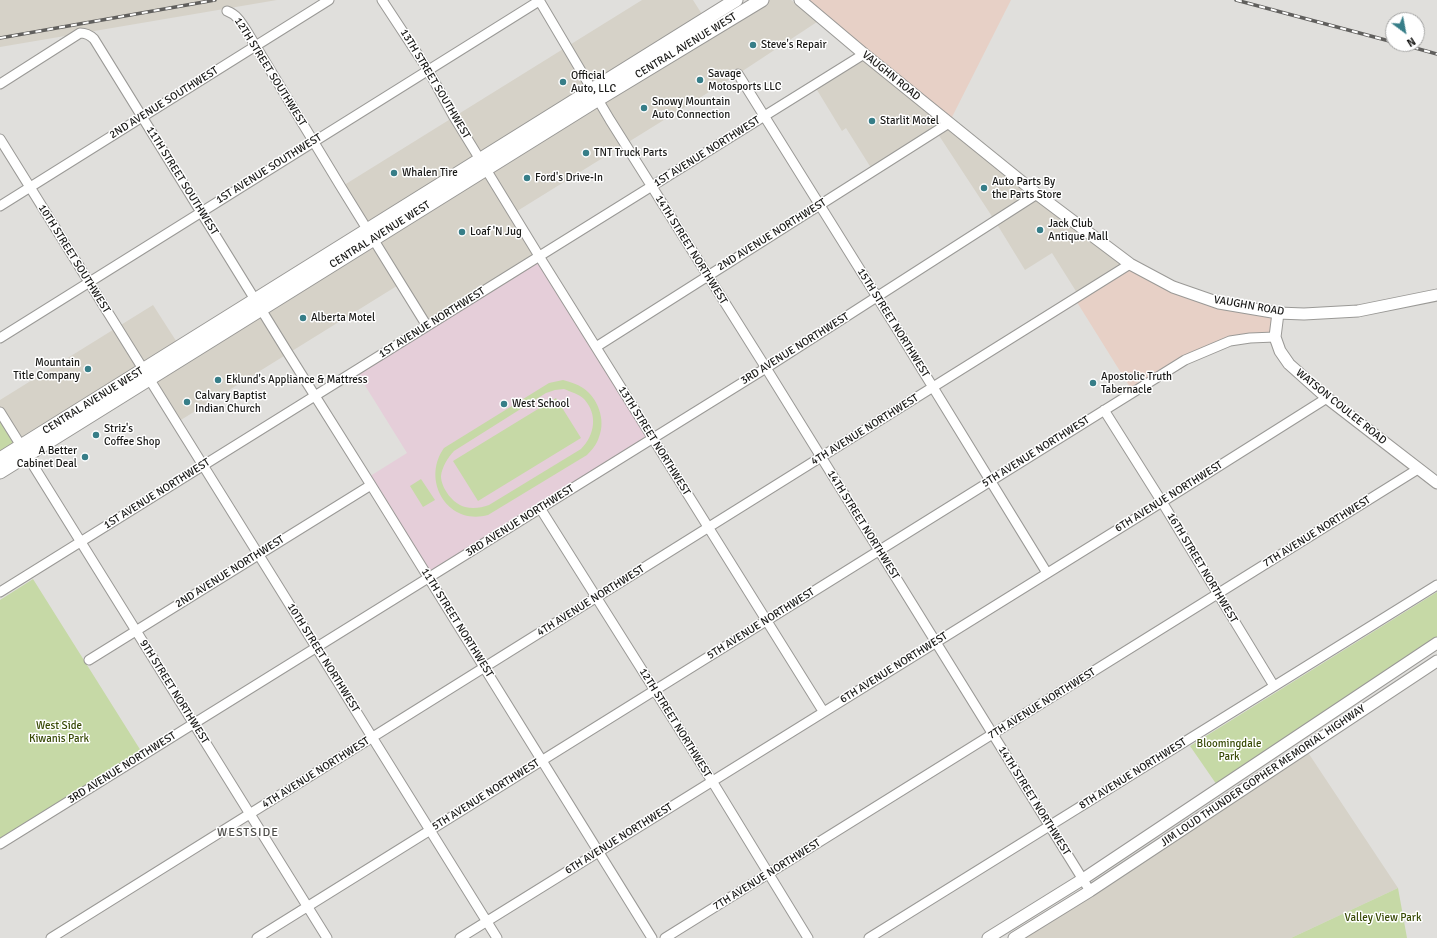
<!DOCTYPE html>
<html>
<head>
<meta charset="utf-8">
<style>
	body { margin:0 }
	#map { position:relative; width:1437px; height:938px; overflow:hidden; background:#e0dfdc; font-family:Signika,sans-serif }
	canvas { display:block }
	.north { position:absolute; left:1385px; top:12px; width:40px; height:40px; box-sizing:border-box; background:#fff; border:1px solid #a3a3a2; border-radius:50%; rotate:148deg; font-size:11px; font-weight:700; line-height:16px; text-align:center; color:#191917 }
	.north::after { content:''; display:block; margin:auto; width:14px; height:18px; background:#377e88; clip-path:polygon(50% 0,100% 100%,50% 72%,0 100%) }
</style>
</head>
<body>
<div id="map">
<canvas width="1437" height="938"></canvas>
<div class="north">N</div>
</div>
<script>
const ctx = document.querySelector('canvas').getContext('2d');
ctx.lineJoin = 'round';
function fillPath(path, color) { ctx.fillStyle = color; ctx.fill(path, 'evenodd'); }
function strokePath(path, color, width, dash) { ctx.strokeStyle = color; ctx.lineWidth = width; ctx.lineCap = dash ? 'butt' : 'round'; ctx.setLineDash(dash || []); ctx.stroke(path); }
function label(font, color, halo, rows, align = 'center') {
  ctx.font = font + ' Signika,sans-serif'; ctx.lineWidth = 3; ctx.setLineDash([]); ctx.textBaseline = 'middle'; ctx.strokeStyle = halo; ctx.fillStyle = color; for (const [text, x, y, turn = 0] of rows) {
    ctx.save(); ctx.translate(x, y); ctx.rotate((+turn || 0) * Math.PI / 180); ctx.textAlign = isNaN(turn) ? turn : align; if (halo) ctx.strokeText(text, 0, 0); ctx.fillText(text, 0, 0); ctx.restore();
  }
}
const built = new Path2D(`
	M0,0H277L0,47Z
	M642,0H693L705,19L367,229L341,187Z
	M762,0H791L820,20L738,74L514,213L539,256L427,326L400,284L176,423L149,379Z
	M864,54L1130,264L1079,296L1052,253L1025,270L995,221L936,131L873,171L846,128L842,131L814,85Z
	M153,305L180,347L21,446L0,412V400Z
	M1305,748L1398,888L1291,938H1014Z`);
const industrial = new Path2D(`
	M805,0H1011L949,123Z
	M1130,264L1173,287L1278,313L1275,337L1230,341L1133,392L1075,299Z`);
const education = new Path2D(`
	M539,256L653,438L429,577L367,478L407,453L356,371Z`);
const green = new Path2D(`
	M563,380C570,382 577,384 583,388C598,398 606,420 599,437C597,444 592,450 587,455L488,515C447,526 421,480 444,448L549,383ZM564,389C571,392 579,394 584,399C598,414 595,435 581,449L489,505C481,508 473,509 465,507C453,504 441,488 441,476C442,467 448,457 454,451L546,393L555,390Z
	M556,398L581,438L478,501L453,461Z
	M0,412L21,446L0,459Z
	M421,479L435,500L423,507L410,486Z
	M33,579L141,751L0,839V600Z
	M1437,592V637L1219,788L1190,746Z
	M1398,888L1407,938H1291Z`);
const minor = new Path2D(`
	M382,0L428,70L454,117L539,256L823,711
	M539,0L610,120L766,368L1090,891
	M227,11C236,14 241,22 246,30L341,187L427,326
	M738,74L907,345L1047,573
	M0,84L80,33C86,33 90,35 94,39L288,353L371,485L652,938
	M0,139L497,938
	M0,206L329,0
	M0,338L539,1
	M596,347L949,123
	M1104,410L1162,502L1274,686
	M0,412L327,938
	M540,508L712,781L808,938
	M0,592L864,54
	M89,660L371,485
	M0,844L766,368L1037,194
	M51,938L1130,264
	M257,938L1185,360L1230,341L1250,338L1275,337
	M460,938L1162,502L1327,398
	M665,938L1418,469
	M869,938L1437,585`);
const major = new Path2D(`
	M800,0L864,54L1037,194L1130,264L1173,287L1219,303L1278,313L1304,314L1358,311L1437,295
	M1278,313L1275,337L1280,351L1289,364L1327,398L1437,483
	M988,938L1083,879L1437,643
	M1014,938L1090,891L1437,661`);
const highway = new Path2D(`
	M0,459L736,0
	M0,472L597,100L762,0`);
const rail = new Path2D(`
	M1236,0L1393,42
	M0,38L215,0
	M1401,44L1437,54`);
const markers = [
	[753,45,4,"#377e88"],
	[700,80,4,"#377e88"],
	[563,82,4,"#377e88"],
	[644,108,4,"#377e88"],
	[872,121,4,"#377e88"],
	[586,153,4,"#377e88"],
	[394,173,4,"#377e88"],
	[527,178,4,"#377e88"],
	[984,188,4,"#377e88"],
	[1040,230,4,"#377e88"],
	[462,232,4,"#377e88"],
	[303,318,4,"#377e88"],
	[88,369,4,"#377e88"],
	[218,380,4,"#377e88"],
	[1093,383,4,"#377e88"],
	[187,402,4,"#377e88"],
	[504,404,4,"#377e88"],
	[96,435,4,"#377e88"],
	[85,457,4,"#377e88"]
];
const poiNames = [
	["Steve's Repair",761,45],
	["Savage",708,74],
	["Motosports LLC",708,87],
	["Official",571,76],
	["Auto, LLC",571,89],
	["Snowy Mountain",652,102],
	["Auto Connection",652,115],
	["Starlit Motel",880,121],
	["TNT Truck Parts",594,153],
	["Whalen Tire",402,173],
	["Ford's Drive-In",535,178],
	["Auto Parts By",992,182],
	["the Parts Store",992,195],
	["Jack Club",1048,224],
	["Antique Mall",1048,237],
	["Loaf 'N Jug",470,232],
	["Alberta Motel",311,318],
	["Mountain",80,363,"right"],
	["Title Company",80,376,"right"],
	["Apostolic Truth",1101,377],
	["Tabernacle",1101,390],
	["Eklund's Appliance & Mattress",226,380],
	["Calvary Baptist",195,396],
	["Indian Church",195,409],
	["West School",512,404],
	["Striz's",104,429],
	["Coffee Shop",104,442],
	["A Better",77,451,"right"],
	["Cabinet Deal",77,464,"right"]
];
const streetNames = [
	["CENTRAL AVENUE WEST",686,46,-31],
	["12TH STREET SOUTHWEST",270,72,58],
	["VAUGHN ROAD",891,76,39],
	["13TH STREET SOUTHWEST",435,84,59],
	["2ND AVENUE SOUTHWEST",164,103,-32],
	["1ST AVENUE NORTHWEST",707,152,-32],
	["1ST AVENUE SOUTHWEST",269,169,-32],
	["11TH STREET SOUTHWEST",182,181,58],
	["CENTRAL AVENUE WEST",380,235,-32],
	["2ND AVENUE NORTHWEST",772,235,-32],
	["14TH STREET NORTHWEST",691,250,58],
	["10TH STREET SOUTHWEST",74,259,58],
	["VAUGHN ROAD",1249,306,10],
	["1ST AVENUE NORTHWEST",432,323,-32],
	["15TH STREET NORTHWEST",893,323,58],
	["3RD AVENUE NORTHWEST",795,349,-32],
	["CENTRAL AVENUE WEST",93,401,-32],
	["WATSON COULEE ROAD",1341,407,39],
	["4TH AVENUE NORTHWEST",865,430,-32],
	["13TH STREET NORTHWEST",654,441,58],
	["5TH AVENUE NORTHWEST",1036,452,-32],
	["1ST AVENUE NORTHWEST",157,494,-32],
	["6TH AVENUE NORTHWEST",1169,497,-32],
	["3RD AVENUE NORTHWEST",520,521,-32],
	["14TH STREET NORTHWEST",863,525,58],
	["7TH AVENUE NORTHWEST",1317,532,-32],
	["16TH STREET NORTHWEST",1202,568,59],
	["2ND AVENUE NORTHWEST",230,572,-32],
	["4TH AVENUE NORTHWEST",591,601,-32],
	["11TH STREET NORTHWEST",457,623,58],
	["5TH AVENUE NORTHWEST",761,624,-32],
	["10TH STREET NORTHWEST",323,658,58],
	["6TH AVENUE NORTHWEST",894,668,-32],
	["9TH STREET NORTHWEST",174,692,58],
	["7TH AVENUE NORTHWEST",1042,704,-32],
	["12TH STREET NORTHWEST",675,723,58],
	["3RD AVENUE NORTHWEST",122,768,-32],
	["4TH AVENUE NORTHWEST",316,773,-32],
	["8TH AVENUE NORTHWEST",1133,774,-32],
	["JIM LOUD THUNDER GOPHER MEMORIAL HIGHWAY",1263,776,-34],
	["5TH AVENUE NORTHWEST",486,795,-32],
	["14TH STREET NORTHWEST",1034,801,58],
	["6TH AVENUE NORTHWEST",619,839,-32],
	["7TH AVENUE NORTHWEST",767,875,-32]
];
const parkNames = [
	["West Side",59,726],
	["Kiwanis Park",59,739],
	["Bloomingdale",1229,744],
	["Park",1229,757],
	["Valley View Park",1383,918]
];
const neighbourhoodNames = [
	["WESTSIDE",248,833]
];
fillPath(built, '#d6d2c8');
fillPath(industrial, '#e7d0c6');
fillPath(education, '#e5ced9');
fillPath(green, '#c6d9a6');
strokePath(minor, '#9a9996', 11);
strokePath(major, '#9a9996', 13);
strokePath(highway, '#9a9996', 15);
strokePath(minor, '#fff', 9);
strokePath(major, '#fff', 11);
strokePath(highway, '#fff', 13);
strokePath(rail, '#605f5d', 3.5);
strokePath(rail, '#fff', 2, [6]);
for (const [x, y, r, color] of markers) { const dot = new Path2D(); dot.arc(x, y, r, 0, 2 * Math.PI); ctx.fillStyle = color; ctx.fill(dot); strokePath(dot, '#fff', 1.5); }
label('11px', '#191917', '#fff', poiNames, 'left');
label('11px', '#191917', '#fff', streetNames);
label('11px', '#374905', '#fff', parkNames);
ctx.letterSpacing = '1px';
label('12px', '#4d4c49', '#fff', neighbourhoodNames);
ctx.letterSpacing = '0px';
</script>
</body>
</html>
